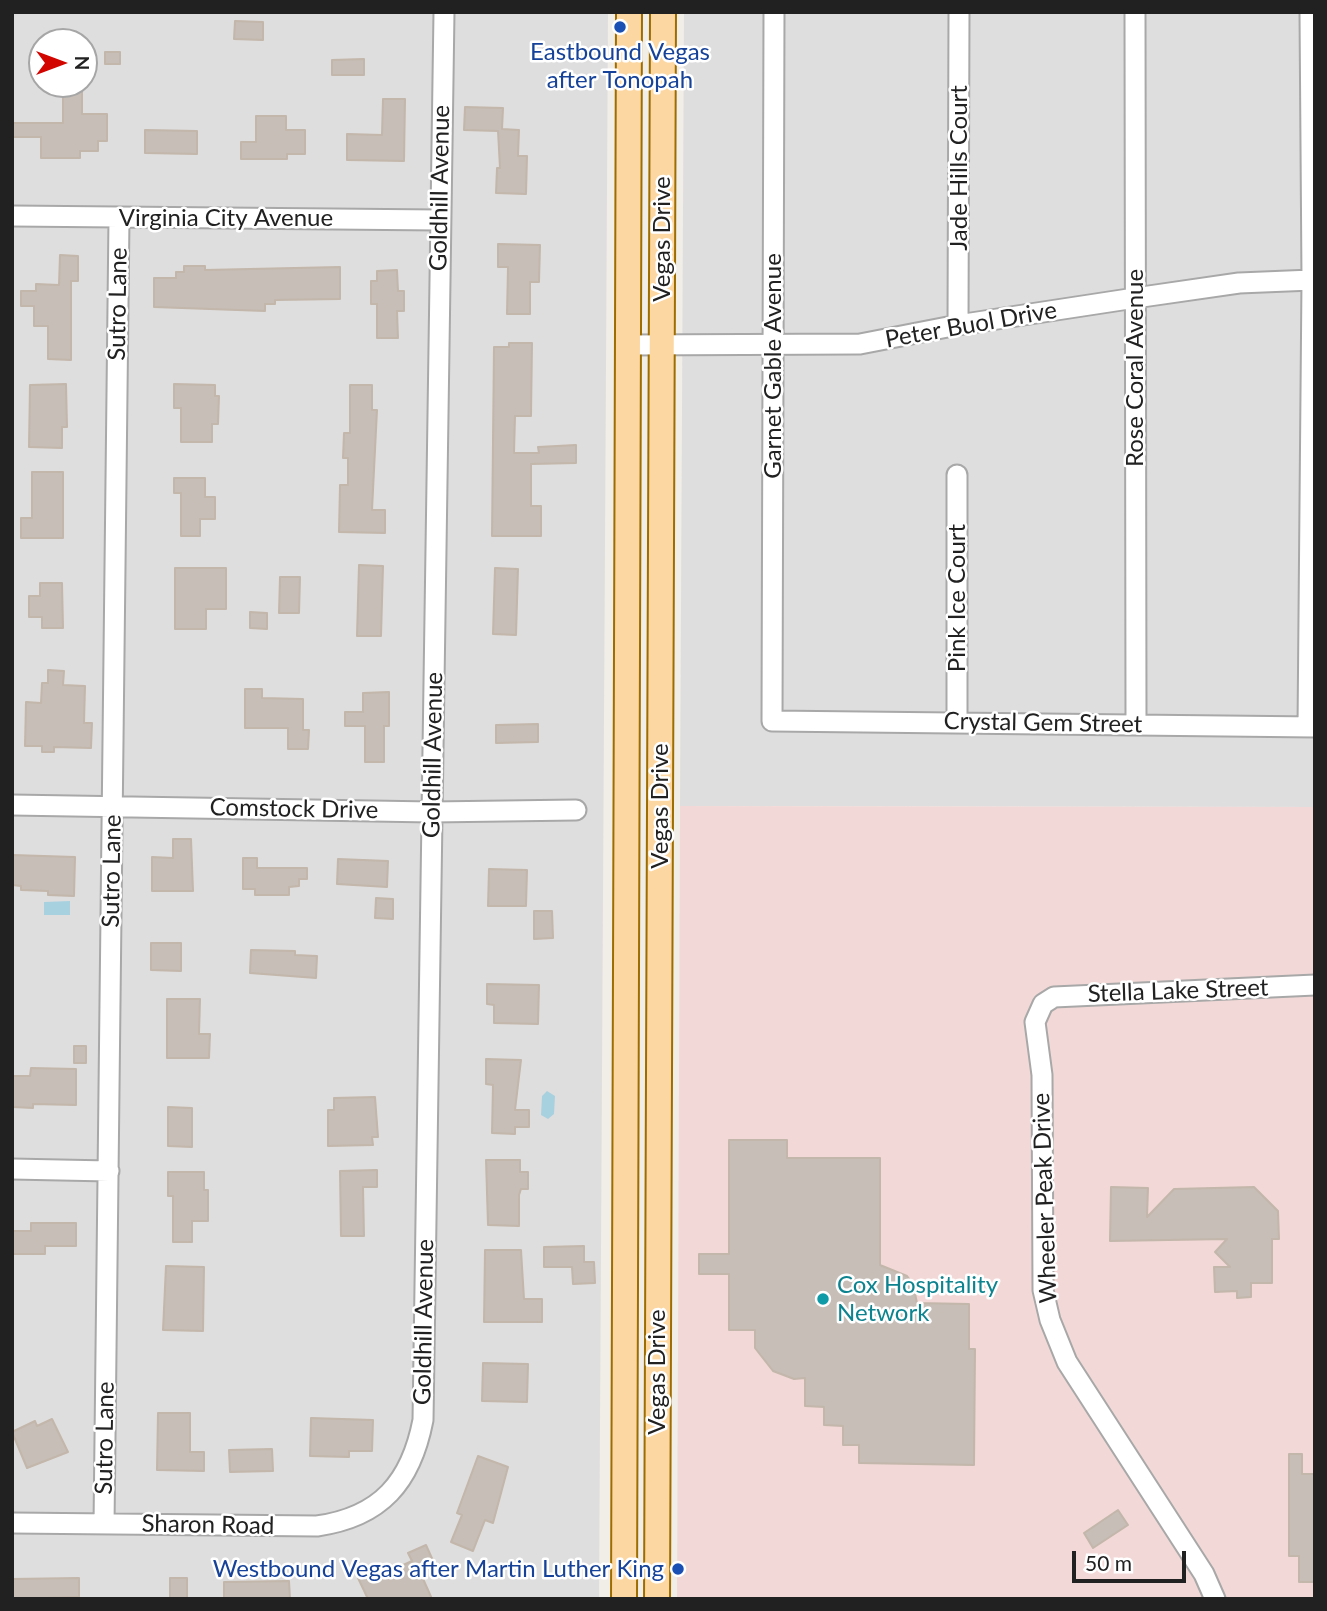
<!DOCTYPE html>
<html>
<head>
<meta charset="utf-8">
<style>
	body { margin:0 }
	#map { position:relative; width:1327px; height:1611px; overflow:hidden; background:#f1eee8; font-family:Lato,sans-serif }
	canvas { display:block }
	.frame { position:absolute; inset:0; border:14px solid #212121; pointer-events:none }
	.north { position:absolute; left:28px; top:28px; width:70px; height:70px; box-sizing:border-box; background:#fff; border:2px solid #a6a6a6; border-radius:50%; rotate:90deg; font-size:19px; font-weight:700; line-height:28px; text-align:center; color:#212121 }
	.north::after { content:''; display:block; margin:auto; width:24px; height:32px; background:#d20500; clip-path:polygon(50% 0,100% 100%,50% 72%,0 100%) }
	.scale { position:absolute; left:1072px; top:1551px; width:114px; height:32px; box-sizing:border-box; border:4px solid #212121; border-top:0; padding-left:9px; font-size:21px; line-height:24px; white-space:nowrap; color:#212121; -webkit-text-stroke:5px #fff; paint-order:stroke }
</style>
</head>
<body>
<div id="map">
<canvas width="1327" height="1611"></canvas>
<div class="frame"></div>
<div class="north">N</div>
<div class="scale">50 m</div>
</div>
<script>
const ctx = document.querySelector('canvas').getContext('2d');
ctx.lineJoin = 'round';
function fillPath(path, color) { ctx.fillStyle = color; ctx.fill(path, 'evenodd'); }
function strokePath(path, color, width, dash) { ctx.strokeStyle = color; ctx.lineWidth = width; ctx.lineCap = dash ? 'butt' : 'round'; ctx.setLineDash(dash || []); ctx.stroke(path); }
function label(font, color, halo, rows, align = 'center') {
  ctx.font = font + ' Lato,sans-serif'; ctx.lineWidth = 5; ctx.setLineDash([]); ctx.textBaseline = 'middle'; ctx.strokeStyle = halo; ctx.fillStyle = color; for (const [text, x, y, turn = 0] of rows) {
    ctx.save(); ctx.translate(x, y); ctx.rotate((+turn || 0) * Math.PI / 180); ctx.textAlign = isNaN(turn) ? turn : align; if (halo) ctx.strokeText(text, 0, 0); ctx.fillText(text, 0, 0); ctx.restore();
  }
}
const residential = new Path2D(`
	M12,12H608L599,1599H12ZM42,42H84V84H42Z
	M684,12H1315V807L680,806Z`);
const commercial = new Path2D(`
	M680,806L1315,807V1599H677Z`);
const water = new Path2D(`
	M70,901V915H44V902Z
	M547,1091L555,1096L554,1114L548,1119L541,1115L542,1096Z`);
const building = new Path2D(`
	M235,21L263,22V40L234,39Z
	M105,52H120V64H105Z
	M364,59V75H332V60Z
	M63,92H82V114H107V141H98V151H80V158H41V137H12V123H63Z
	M383,99H405L404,161L347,160V134L382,135Z
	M465,107L503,108L502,129L519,130L518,156H527L526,194L496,193L497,168H500L498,131L464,130Z
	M256,116H286V130H305V154H287V159H241V142H256Z
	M145,130L197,131V154L145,153Z
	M498,244L540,245L539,282H530V314H507L508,267H498Z
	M60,255L78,256V281H71V360L48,359V326H34V306H21V291H36V284L59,285Z
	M184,266H205V270L340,267V299L275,300V304H265V311L154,307V278H176V272H184Z
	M397,270L398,291H404V311H397L398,338H377V304H371V281H377V271Z
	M509,343H532L531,416H515L514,453H539L538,447L576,445V463L531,464V506H541V536H492L494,347H509Z
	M66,384L67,427H62V448L29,447L30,385Z
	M174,384L215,385V396H219L218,424H212V442H181V408H174Z
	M350,385H372V410H377L372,510H385V533L339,532L340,485H348V458H343L344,433H350Z
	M32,472H63V538H21V518H32Z
	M174,478H205V497H215V519H200V536H181V493H174Z
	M359,565L383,566L381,636H357Z
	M175,568H226V609H206V629H175Z
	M495,568L518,569L516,635L493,634Z
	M280,577H300L299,613H279Z
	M40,583H62L63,628H42V617H29V596H40Z
	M250,612L267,613V629L250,628Z
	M48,670L64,671L63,685L85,686L84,723H92L91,748L54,747V752H42V746H25L26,702L41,703L42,683H48Z
	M245,689H262V698L303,699V730H309L308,749H288V728H245Z
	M389,692V726H384V762H365V726H345V712H363V693Z
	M538,724V742L496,743V725Z
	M173,839H191L193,891H152V857L173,858Z
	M12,855L75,857L74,896L48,895V891L21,890V886L12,885Z
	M243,858H257V868H307V879H299V886L289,887V895H255V889H243Z
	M338,859L388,861L387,887L337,884Z
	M489,869L527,870L526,906H488Z
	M376,898L393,899V919L375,918Z
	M534,911H552L553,938L534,939Z
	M151,943H181V971L151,970Z
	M251,950L295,951V955L317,956L316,978L250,973Z
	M487,984L539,985L538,1024L494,1023V1005L487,1004Z
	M167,999H200L199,1034H210L209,1058H167Z
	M74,1046H86V1063H74Z
	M486,1059L521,1060L515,1110H529V1127H515V1134L492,1133L493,1085L486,1084Z
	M31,1068L76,1069V1105L33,1104V1108L13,1107V1076H30Z
	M375,1097L378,1137H372L373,1145L328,1146V1110H334V1098Z
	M168,1107L192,1108V1147L168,1146Z
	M729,1140H787V1158H880V1265L907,1276L913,1284L917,1303L969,1304V1349H975L974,1465L859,1463V1445H843V1426L824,1425V1407L805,1406V1378L794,1379L773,1371L755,1348V1330H729V1274H699V1254H729Z
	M486,1160H520V1172H528V1189H521L519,1195V1226L488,1225Z
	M377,1170V1187H363L364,1236H341L340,1171Z
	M168,1172H204V1190H208V1221H192V1242H173V1196H168Z
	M1111,1187L1148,1188L1147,1217L1174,1189L1254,1187L1278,1211L1279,1239H1272V1283H1251V1297L1237,1298V1291L1215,1292L1214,1267H1230L1215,1252L1227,1239L1110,1241Z
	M31,1223H76V1246H45V1254H12V1231H31Z
	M584,1246V1262H594L595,1283L573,1284L572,1267H544V1247Z
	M485,1250H521L524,1299H542V1322H484Z
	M166,1266L204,1267L203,1331L163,1330Z
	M483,1363L528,1364L527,1402L482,1401Z
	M158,1413H190V1452H204V1471L157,1470Z
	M311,1418L373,1420L372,1451H349V1457L310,1456Z
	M52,1419L68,1452L27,1468L12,1432L35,1421L37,1426Z
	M272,1449L273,1471L230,1472L229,1450Z
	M1289,1454H1302V1474H1315V1582H1299V1556H1289Z
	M478,1456L508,1467L493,1523L485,1520L473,1551L451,1542L462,1515L457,1513Z
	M1118,1510L1128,1525L1093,1548L1084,1533Z
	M426,1545L435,1565L420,1572L432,1599H368L358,1578L377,1570L379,1576L412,1561L408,1553Z
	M79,1578V1597L12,1599V1579Z
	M170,1578H187V1599H170Z
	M289,1581L290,1599H224V1582Z`);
const minor = new Path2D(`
	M774,12L772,721L1315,727
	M1135,12L1136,724
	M12,216L439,220
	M958,325L959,12
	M627,345L860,344L958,325L1135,298L1239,283L1312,280
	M957,475V721
	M1308,727L1312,280L1310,12
	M12,805L432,812L576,810
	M12,1169L109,1171
	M12,1523L317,1526C381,1517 411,1482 423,1420L444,12
	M104,1524L119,218
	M1215,1599L1204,1574L1067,1362L1050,1320L1043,1290L1042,1075L1035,1022L1043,1004L1054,997L1315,985`);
const major = new Path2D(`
	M624,1599L629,12
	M657,1599L663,12`);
const markers = [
	[620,27,7,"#1a4fb4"],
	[823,1299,7,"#0f9aa8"],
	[678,1569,7,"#1a4fb4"]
];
const transitNames = [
	["Eastbound Vegas",620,52],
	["after Tonopah",620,80],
	["Westbound Vegas after Martin Luther King",664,1569,"right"]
];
const streetNames = [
	["Jade Hills Court",959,168,-90],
	["Goldhill Avenue",440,188,-89],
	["Virginia City Avenue",226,218],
	["Vegas Drive",662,239,-90],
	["Sutro Lane",118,304,-89],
	["Peter Buol Drive",971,325,-10],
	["Garnet Gable Avenue",773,366,-90],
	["Rose Coral Avenue",1135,368,-90],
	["Pink Ice Court",957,598,-90],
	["Crystal Gem Street",1043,723,1],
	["Goldhill Avenue",433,755,-89],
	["Vegas Drive",660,806,-90],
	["Comstock Drive",294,809,1],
	["Sutro Lane",112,871,-89],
	["Stella Lake Street",1178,991,-2],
	["Wheeler Peak Drive",1045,1198,-92],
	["Goldhill Avenue",424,1322,-89],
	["Vegas Drive",657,1372,-90],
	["Sutro Lane",105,1438,-89],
	["Sharon Road",208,1525,1]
];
const cultureNames = [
	["Cox Hospitality",837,1285],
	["Network",837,1313]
];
fillPath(residential, '#dfdede');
fillPath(commercial, '#f2d9d7');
fillPath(water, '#a8d1df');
fillPath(building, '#c6beb7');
strokePath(building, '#c3b6aa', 2);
strokePath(minor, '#a8a8a8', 23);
strokePath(major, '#9e6d00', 28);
strokePath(minor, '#fff', 19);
strokePath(major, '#fcd7a2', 24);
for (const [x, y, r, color] of markers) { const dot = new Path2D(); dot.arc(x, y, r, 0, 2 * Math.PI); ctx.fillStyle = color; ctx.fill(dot); strokePath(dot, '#fff', 2.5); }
label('24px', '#164399', '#fff', transitNames);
label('24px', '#212121', '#fff', streetNames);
label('24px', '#0d838f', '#fff', cultureNames, 'left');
</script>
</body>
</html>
